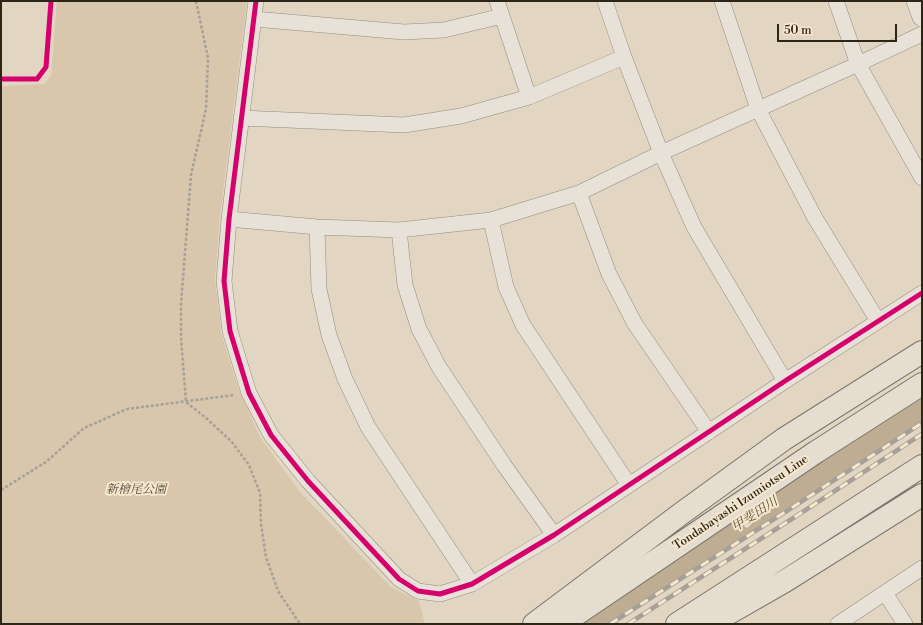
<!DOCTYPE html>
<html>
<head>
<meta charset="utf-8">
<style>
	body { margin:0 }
	#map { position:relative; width:923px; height:625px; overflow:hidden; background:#e2d6c2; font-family:"Libre Bodoni",serif }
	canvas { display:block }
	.frame { position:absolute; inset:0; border:2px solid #2e2519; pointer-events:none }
	.scale { position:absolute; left:777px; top:24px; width:120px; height:18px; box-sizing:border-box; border:2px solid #2e2519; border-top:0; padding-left:5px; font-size:12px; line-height:14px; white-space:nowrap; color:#2e2519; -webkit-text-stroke:3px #f5e7ce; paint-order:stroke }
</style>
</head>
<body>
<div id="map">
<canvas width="923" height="625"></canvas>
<div class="frame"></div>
<div class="scale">50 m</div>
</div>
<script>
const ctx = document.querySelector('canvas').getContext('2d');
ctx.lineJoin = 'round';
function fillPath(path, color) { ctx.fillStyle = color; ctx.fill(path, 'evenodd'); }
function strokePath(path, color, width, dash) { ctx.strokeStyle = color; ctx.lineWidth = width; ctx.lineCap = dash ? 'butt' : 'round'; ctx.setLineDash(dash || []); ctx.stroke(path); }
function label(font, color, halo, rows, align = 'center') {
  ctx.font = font + ' "Libre Bodoni","Noto Serif JP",serif'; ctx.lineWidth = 4; ctx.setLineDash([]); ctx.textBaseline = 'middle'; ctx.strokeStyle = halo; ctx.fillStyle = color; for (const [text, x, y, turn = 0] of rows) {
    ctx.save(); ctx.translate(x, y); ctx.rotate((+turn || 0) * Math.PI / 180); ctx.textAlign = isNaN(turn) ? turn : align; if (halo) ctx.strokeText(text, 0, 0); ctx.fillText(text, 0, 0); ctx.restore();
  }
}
const green = new Path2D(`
	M57,1H247L220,216L215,279L221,332L237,385L260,437L300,492L391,587L419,601L425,624H1V86L45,84L51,75Z`);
const river = new Path2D(`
	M588,624L922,407`);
const path = new Path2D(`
	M196,1L208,58L206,109L191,175L181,304V338L186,402L206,418L231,441L249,465L260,493L261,524L266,557L278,591L300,624
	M1,79H37L46,67L51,1
	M1,490L46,462L84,428L127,409L234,395`);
const minor = new Path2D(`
	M256,1L229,219L224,281L230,331L249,393L271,435L308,481L399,579L418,591L440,594L472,584L554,535L785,381L922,293
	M497,1L529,97
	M605,1L624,57L661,153L694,227L785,381
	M722,1L758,109L815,218L878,321
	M836,1L858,64L922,178
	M254,19L404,32L444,30L502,16
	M241,118L404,125L461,116L529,97L624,57
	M579,193L609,274L635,324L709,432
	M229,219L317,227L399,230L491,220L579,193L661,153L858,64L922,34
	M491,220L506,287L523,325L629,485
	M317,227L319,289L329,335L345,379L368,427L472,584
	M399,230L405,285L419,329L439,367L504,465L554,535
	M885,593L905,624
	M838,624L922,568`);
const tertiary = new Path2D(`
	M916,1L922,17`);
const primary = new Path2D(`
	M534,624L682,513L784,439L922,352
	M562,624L816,452L922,384
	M677,624L922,466
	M710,624L785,581L922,495`);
const rail = new Path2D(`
	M610,624L793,507L922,423
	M628,624L798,515L922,434`);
const cycleway = new Path2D(`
	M256,1L229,219L224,281L230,331L249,393L271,435L308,481L399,579L418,591L440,594L472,584L554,535L785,381L922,293
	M1,79H37L46,67L51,1`);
const parkNames = [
	["新檜尾公園",136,490]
];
const streetNames = [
	["Tondabayashi Izumiotsu Line",741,503,-34]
];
const waterNames = [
	["甲斐田川",755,515,-33]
];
fillPath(green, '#d8c7ac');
strokePath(river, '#bead93', 29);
strokePath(minor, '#948c80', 16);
strokePath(tertiary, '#948c80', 20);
strokePath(primary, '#7b7469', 24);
strokePath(path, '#a6a098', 2.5, [3, 2]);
strokePath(minor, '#e7e1d7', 15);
strokePath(tertiary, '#e7e1d7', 19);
strokePath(primary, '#e4ddd0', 22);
strokePath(rail, '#a6a098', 4.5);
strokePath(rail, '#f5e7ce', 3, [9]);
strokePath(cycleway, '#d6006c', 5);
label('italic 12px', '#564a39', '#f5e7ce', parkNames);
label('12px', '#2e2519', '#f5e7ce', streetNames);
label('italic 13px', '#5b4f3d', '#f5e7ce', waterNames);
</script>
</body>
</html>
